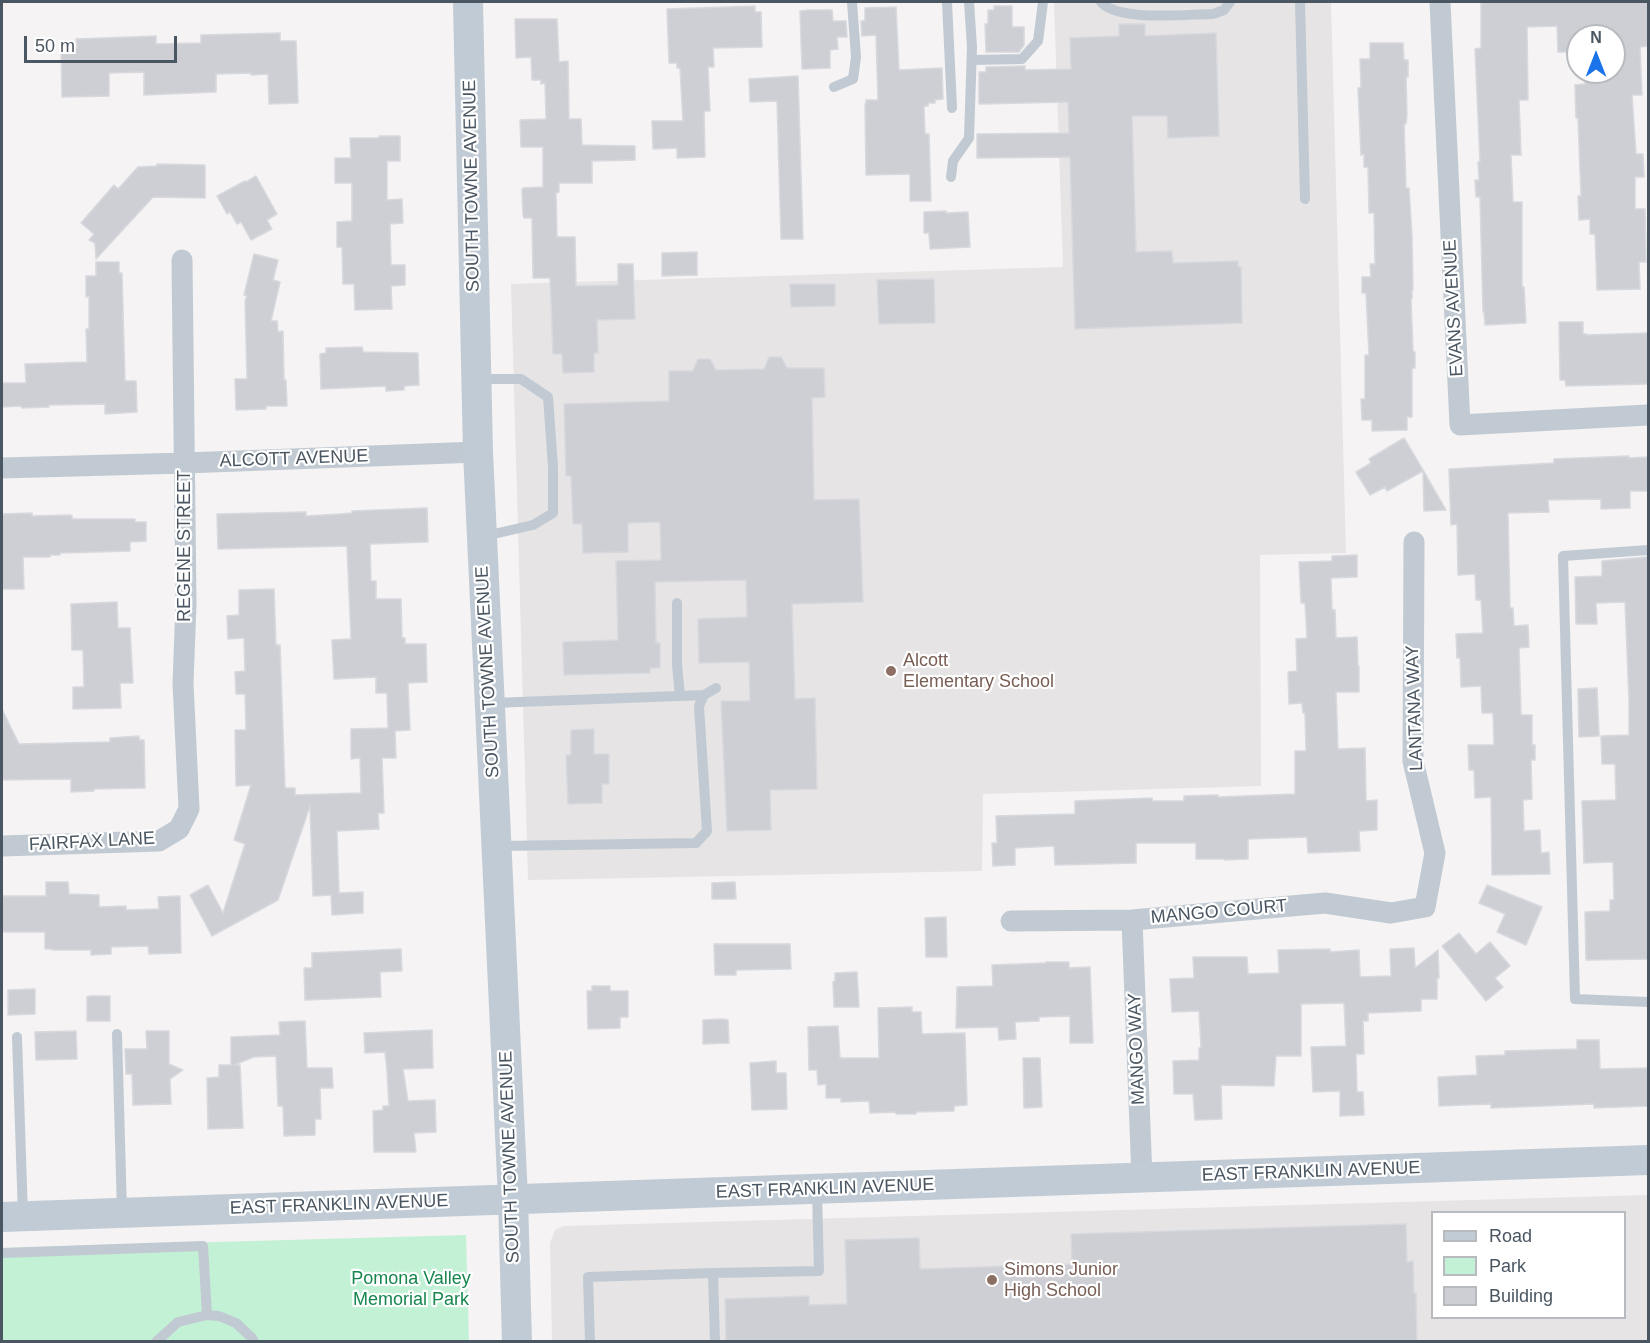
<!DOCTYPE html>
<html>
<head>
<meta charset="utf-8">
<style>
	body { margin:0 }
	#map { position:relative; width:1650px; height:1343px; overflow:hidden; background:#f5f3f3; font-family:Arial,sans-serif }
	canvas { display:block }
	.frame { position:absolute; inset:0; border:3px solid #4a5661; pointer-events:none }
	.legend { position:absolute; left:1431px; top:1211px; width:195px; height:108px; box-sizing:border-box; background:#fff; border:2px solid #b7bbc0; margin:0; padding:8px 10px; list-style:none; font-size:18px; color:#4a5661 }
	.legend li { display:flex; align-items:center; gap:12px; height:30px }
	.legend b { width:30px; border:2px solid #b7bbc0 }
	.north { position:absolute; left:1566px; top:24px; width:60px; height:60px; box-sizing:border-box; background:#fff; border:2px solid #b7bbc0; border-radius:50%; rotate:0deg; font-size:16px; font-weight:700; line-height:24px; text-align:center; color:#4a5661 }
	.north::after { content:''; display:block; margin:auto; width:21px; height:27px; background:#1a73e8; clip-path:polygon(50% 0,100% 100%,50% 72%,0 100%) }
	.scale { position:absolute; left:24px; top:36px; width:153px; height:27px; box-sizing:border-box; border:3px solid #4a5661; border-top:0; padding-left:8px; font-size:18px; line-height:21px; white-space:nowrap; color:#4a5661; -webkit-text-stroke:4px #fff; paint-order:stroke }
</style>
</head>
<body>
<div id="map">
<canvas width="1650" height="1343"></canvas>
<div class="frame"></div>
<ul class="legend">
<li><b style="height:8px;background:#c1cbd6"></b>Road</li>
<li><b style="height:16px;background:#c3f1d5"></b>Park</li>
<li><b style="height:16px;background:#cdcfd5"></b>Building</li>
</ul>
<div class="north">N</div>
<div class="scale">50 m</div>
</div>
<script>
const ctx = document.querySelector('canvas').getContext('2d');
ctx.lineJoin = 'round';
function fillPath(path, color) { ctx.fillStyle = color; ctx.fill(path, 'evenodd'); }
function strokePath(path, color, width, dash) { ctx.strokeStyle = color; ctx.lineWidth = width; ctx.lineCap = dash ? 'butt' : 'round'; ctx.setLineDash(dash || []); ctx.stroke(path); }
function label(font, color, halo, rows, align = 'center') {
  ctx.font = font + ' Arial,sans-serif'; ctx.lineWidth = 4.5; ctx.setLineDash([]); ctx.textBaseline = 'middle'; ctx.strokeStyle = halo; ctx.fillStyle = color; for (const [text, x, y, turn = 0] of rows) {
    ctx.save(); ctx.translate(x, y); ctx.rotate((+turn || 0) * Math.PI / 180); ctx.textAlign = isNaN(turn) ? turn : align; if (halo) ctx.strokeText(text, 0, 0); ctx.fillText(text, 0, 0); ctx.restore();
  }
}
const education = new Path2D(`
	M1054,2H1331L1346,553L1260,555L1261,786L983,794L982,871L528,880L511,284L1063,267Z
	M1648,1195V1341H552L550,1243L555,1230L564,1226ZM1432,1212H1624V1318H1432Z`);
const green = new Path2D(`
	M466,1235L469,1341H2V1248Z`);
const building = new Path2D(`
	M1481,2H1648V46L1640,47L1642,95H1632L1636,154H1643L1644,177H1635V209H1645L1646,262H1639L1640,289L1597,290L1595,234H1590V219L1579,220L1578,196H1581L1578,118H1576L1575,85L1585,84V73L1614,72V36H1578V52H1558L1557,26L1527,27L1528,100H1519L1521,155H1511L1513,202H1522V287H1524L1526,323L1485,325L1484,312H1483L1480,197H1476L1475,180H1479L1478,162H1480L1475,49L1481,48Z
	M755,6V12H761L762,47L713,48L714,67H708L710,111H704L705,157L677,158V148L653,149L652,121H683L680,68H677V63H669L667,9Z
	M994,6H1012V27H1024V45L1019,52H986L985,24H988V10H994Z
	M896,7L899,70L942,68L943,99L935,100V103H928V106H924L925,134H929L931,201H910V174L866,175L865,104H866V100H878L876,35L862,36L861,21H865V8Z
	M809,10H832L833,21H846L847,37H837L838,49L830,50V68L802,69L800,11Z
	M515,19H557L559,62L568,61L569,119H581L582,145L635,146V160L592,161V183H559V192L556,193L557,237H575L576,286L618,285V264H633L635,319L597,320L598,353H594V372L563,373L562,354H553L550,278H533L532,218H524L523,215L522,189H523V188L543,187V147H521L520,120L546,119L545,83L541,84V80H532L531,57L516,58Z
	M1119,24H1145V36L1216,33L1219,136L1168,138L1167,116H1132L1136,252L1172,251L1173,263L1238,261V267H1241L1242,323L1075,329L1070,157L977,158V134L1069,133L1068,102L979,104V72H986V67L1025,66V70L1071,69L1070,38L1119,36Z
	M280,33V41H296L298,103L269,104L268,74L251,75V73L216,74V92L144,95V72L109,73V96L62,97L61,47H77L76,39L156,36V44L201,43V35Z
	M1370,43H1403L1404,60H1408V77H1406L1407,115L1406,124H1404L1406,188H1409L1412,236L1413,290H1412V299H1411L1413,352H1415V368H1412V417H1407V430L1372,431V420H1362L1361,399H1365V355H1369L1366,293H1362V277H1371L1370,264H1375L1374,213H1369L1368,167H1364V154L1361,155L1358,88H1361L1360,59H1370Z
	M798,76L803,239H781L777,101L750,102L749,79Z
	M379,136H400V161H387V200L402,199L403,223L390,224L391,265H405V285L391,286L392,309L355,310L354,284H343L342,247H337V222L352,221V183H335V158H351L350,138H379Z
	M157,164L205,165V198L153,197L96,259L95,243L89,240L94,234L81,223L114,185L118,189L138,167L157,166Z
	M256,176L277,214L267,220L272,229L251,240L241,222L237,224L230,212L227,214L217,196L245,181L246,182Z
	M946,211V213L968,212L970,247L930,249L929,233H924V212Z
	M697,252V275L662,276V253Z
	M254,254L278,260L273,280L280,282L271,321H277L278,332L283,331L284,380H286L287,406H266V409L236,410L235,379H247L245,301L247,296L244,295Z
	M96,262H119V273H122L125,381H136L137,412L105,414V404L49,405V407L22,408L21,406L2,407V383H26L25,364L87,362L86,329H89V296L86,297V276H96Z
	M934,279L935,323L879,324L877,280Z
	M790,284H835V306L791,307Z
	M1559,322H1583V334H1587V335L1648,333V384L1566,386L1565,380H1560Z
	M362,347L363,352L418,353L419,385L404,386V390L386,391V386L321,389L320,354L326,353V348Z
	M769,357H781L787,368H824L825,397L812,398L814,500L859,499L863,602L792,604L795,699L815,698L817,789L770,790L771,830L727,831L721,701H750L749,662L699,663L698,619L747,617L746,580L655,582L656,643H660V668H650V673L564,675L563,642L618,640L616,561L661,560L660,522L628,523V552L583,553L582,524H573L571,476H566L564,404L669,401V371H693L698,359H710L716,370L764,369Z
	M1404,438L1423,470L1446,510L1424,511L1423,471L1387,491L1385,487L1370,495L1356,472L1371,463L1369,459Z
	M1629,456V458L1648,457V491H1630V508L1601,509V499L1548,500L1549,512L1508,513L1510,608H1513L1514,626L1528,625L1529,647L1519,648L1521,715H1532V745H1535V760H1531L1532,799L1523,800L1524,831L1540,830L1541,853L1549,852L1550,874L1492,875L1491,797L1475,798L1474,770H1469L1468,745H1494L1493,713H1482L1481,686L1461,687L1460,658H1457L1456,634L1483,633L1481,600H1476L1475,574L1458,575L1457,524L1451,525L1449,469L1554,463V459Z
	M427,508L428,542L370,544L371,581H376V599H401L402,638H405V644H426L427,682L408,683L410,730L395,731L396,758H382L384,813H378L379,829L337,831L339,893L363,892V913L332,915L331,895L313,896L310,806L278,900L212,936L190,895L208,885L223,913L245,844L234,840L251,785L236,786L235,730H246L245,694H236L235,672L245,671L244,638L228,639L227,616L239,615V590L274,589L276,645H280L285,788H295V795L361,793L360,758L351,759V729L388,728L387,693H376V677L334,679L332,640L351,639L347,546L218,549L217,514L306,512V516L340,514L352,513V511Z
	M32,513V516L70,515L72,516V519H135V522H146V541L130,542V551L60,553V555H50V557H23L24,589H2V514Z
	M1357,555V577L1331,578L1332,610H1335L1336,638L1357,637L1358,666H1359V692H1336L1338,749L1365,748L1366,801L1377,800V830L1359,831L1360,851L1308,853L1307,837L1248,839V859L1224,860V859H1196V843H1136V863L1055,865L1054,846L1015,848V865L993,866L992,843H997L996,816L1075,814V801L1152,798V801H1184V796L1218,795V797L1295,794V751H1306L1305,713H1303L1302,703L1289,704L1288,672L1297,671L1296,639L1307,638L1305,603H1301L1299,562L1332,561V556Z
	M1648,557V959L1586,960L1585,912L1610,911V900H1614L1613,862L1584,863L1582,801L1616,800L1615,764H1602L1601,736L1629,735V701L1625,602L1596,603L1597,624H1576L1575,577L1602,576V561Z
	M117,602L118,628H130L133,683H120L121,708L73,709V687H84L83,650H72L71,604Z
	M1597,688L1599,736L1579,737L1578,689Z
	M2,709L19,744L110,742V738L139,736V740H144L145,788L94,789V791L71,792V779L2,780Z
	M594,729V754H609V784H602V803L568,804L566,755H571V730Z
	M46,882H68L69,894L99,895V907L126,906V910L159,909L158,897L180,896L181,953L149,954L148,946L111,947V954L91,955V950H52V949H45V932H2V896H46Z
	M735,882L736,899H712V883Z
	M1487,885L1542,907L1526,945L1497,932L1505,914L1479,903Z
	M946,917L947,957H926L925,918Z
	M1459,933L1476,954L1490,942L1510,966L1495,978L1503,987L1486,1001L1442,946Z
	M714,944H790L791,969L736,970V975H715Z
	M1414,948L1415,968L1438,950L1439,978H1437V999H1421V1011L1368,1013V1021H1363L1364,1054H1356L1357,1092H1363L1364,1115L1340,1116V1091L1313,1092L1311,1047L1346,1046L1344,1003L1301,1004V1056H1276L1274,1086L1221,1085L1222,1119L1195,1120L1193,1094H1174L1173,1061L1199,1060V1048H1201L1199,1011L1172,1012L1170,979L1194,978L1193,957H1247L1248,974L1279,973L1278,950L1330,949V952L1359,950L1360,977L1391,976L1390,949Z
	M401,949L402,971L380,972L381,997L305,1000L304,968H312V953Z
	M1046,962H1069V968L1090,967L1093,1043H1070V1016L1039,1017V1021L1015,1022L1016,1039L999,1040L998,1027L956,1028L957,987L993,986L992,965L1046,963Z
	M857,972L859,1007H834L833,982L835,981V973Z
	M592,986H610V991H628V1017H620V1028L588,1029L587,991H592Z
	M35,989V1014L8,1015V990Z
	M90,996H110V1021H87V997Z
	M912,1007V1012H921L922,1034L965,1033L967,1105L954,1106V1111L916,1112V1114H896V1112L870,1113L869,1101L841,1102V1098H826V1084L818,1085L817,1070H809L808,1027L838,1026L840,1058H879L878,1008Z
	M722,1019L728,1020L729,1043L703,1044V1020Z
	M305,1021L307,1068H332L333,1088H320L321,1119H315V1135L284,1136L283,1106H278L276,1056L254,1057L234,1065H240L243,1128L208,1129L207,1078L219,1077V1065H231V1037L280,1035L279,1022Z
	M432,1030L433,1068L403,1069L408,1101L435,1100L436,1132L414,1133L416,1152H374L373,1111L383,1110V1106H389L387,1071L385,1052L365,1053L364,1033Z
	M76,1031L77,1059L36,1060L35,1032Z
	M146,1031H169V1064L183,1070L170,1079L171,1104L133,1105L132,1074H126L125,1049H147Z
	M1577,1040H1599L1600,1069L1648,1068V1106L1594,1108V1104L1491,1108V1104L1439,1106L1438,1077L1477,1075L1476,1056L1505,1055V1051L1577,1049Z
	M1023,1058H1040L1042,1107L1024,1108Z
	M776,1061V1073H786L787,1109L752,1110L750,1063Z
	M1406,1224L1407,1262L1413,1261L1414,1293H1416L1417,1341H726L725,1299L809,1296V1305L847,1304L845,1240L919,1238L920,1269L1072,1264L1071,1234Z`);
const lane = new Path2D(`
	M947,2L952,108
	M1101,2C1117,22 1187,14 1213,14L1224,10L1230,2
	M1300,2L1305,199
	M972,60L1022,59L1038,41L1043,2
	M834,87L853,79L856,57L852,2
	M951,177L953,161L969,138L972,47L969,2
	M480,379H521L548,397L553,467V513L533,525L485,536
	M1648,550L1563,556L1575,999L1648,1002
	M677,603V665L680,696
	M493,703L704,695
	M500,846L696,843L707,831L699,706L704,695L716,688
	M117,1034L122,1212
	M17,1037L23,1216
	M2,1253L203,1246L207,1315
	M156,1342L178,1322L207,1315L219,1316L236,1323L252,1338L254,1342
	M590,1342L588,1277L713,1273
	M715,1342L713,1273L819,1271L817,1191`);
const street = new Path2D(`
	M1440,2L1460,425L1648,415
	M2,468L185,463L478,452
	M2,846L159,841L179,829L189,809L183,683L186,604L182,260
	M1132,920L1142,1178
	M1011,921L1132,920L1325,903L1391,913L1425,907L1435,853L1413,761L1414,542`);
const secondary = new Path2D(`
	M468,2L478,452L513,1199L517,1342
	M2,1217L1648,1160`);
const markers = [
	[891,671,6,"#8d6e63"],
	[992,1280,6,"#8d6e63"]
];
const streetNames = [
	["SOUTH TOWNE AVENUE",472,186,-91],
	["EVANS AVENUE",1454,308,-93],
	["ALCOTT AVENUE",294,459,-2],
	["REGENE STREET",185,546,-90],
	["SOUTH TOWNE AVENUE",488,672,-93],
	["LANTANA WAY",1415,708,-92],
	["FAIRFAX LANE",92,842,-3],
	["MANGO COURT",1219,912,-5],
	["MANGO WAY",1137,1049,-92],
	["SOUTH TOWNE AVENUE",510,1157,-92],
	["EAST FRANKLIN AVENUE",1311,1172,-2],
	["EAST FRANKLIN AVENUE",825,1189,-2],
	["EAST FRANKLIN AVENUE",339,1205,-2]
];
const educationNames = [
	["Alcott",903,661],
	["Elementary School",903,682],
	["Simons Junior",1004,1270],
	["High School",1004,1291]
];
const parkNames = [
	["Pomona Valley",411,1279],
	["Memorial Park",411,1300]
];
fillPath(education, '#e6e4e5');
fillPath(green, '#c3f1d5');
fillPath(building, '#cdcfd5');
strokePath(building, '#d7d9de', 1.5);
strokePath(lane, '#c1cad2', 10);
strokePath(street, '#c1cad2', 21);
strokePath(secondary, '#c1cbd6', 30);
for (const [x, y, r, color] of markers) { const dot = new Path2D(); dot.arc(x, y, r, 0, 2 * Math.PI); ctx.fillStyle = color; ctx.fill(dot); strokePath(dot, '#fff', 2); }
label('18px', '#4a5661', '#fff', streetNames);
label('18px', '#785e54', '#fff', educationNames, 'left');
label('18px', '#17864f', '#fff', parkNames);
</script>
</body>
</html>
